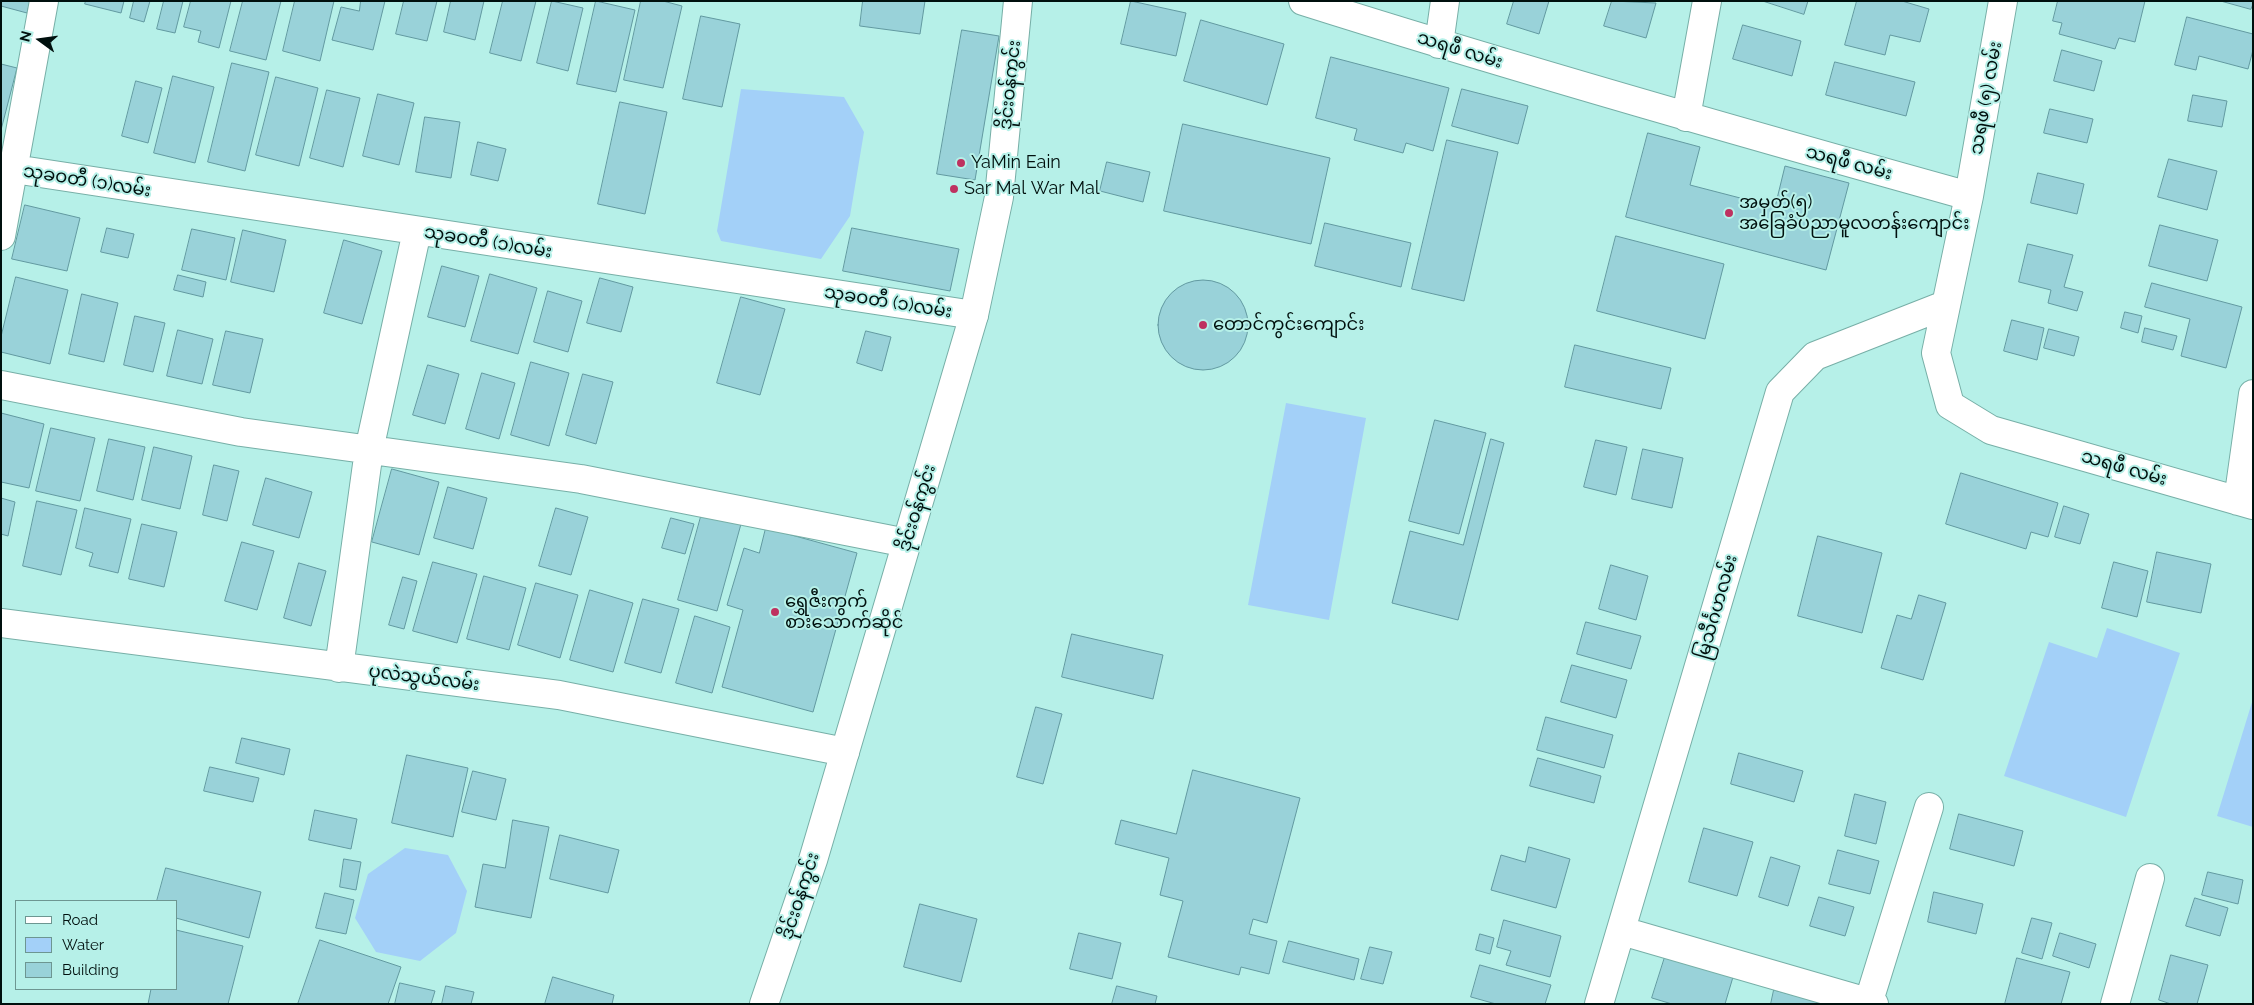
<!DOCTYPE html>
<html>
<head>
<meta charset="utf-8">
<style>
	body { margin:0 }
	#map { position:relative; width:2254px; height:1005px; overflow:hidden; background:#b6f0e8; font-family:Raleway,sans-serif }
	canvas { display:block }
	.frame { position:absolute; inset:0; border:2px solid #00100e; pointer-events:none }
	.legend { position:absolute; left:15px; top:900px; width:162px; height:90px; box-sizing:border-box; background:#b6f0e8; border:1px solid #6d9691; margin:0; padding:6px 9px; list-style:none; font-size:15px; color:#00100e }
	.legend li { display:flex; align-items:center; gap:10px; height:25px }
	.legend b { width:25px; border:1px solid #6d9691 }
	.north { position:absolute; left:15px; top:15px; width:50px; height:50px; -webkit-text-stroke:4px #b6f0e8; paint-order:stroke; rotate:284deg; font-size:14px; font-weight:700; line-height:20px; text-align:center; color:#00100e }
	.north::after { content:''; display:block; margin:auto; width:18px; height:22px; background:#00100e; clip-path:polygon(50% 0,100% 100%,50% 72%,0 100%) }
</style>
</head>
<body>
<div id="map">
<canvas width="2254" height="1005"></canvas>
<div class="frame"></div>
<ul class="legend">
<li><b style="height:6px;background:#fff"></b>Road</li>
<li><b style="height:14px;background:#a3d0f8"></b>Water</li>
<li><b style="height:14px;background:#99d2d9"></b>Building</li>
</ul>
<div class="north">N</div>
</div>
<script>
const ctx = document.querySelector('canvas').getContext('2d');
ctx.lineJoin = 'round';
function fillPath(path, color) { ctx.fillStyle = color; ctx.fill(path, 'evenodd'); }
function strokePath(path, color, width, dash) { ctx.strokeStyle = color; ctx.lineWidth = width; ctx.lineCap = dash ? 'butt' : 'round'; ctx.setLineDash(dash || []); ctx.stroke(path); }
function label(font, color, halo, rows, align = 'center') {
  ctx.font = font + ' Raleway,"Noto Sans Myanmar",sans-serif'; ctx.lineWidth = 4; ctx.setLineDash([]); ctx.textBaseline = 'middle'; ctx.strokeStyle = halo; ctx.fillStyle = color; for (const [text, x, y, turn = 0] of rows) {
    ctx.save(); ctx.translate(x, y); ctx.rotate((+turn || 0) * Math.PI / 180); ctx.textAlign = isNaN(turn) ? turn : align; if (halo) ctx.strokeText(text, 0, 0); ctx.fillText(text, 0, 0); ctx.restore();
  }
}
const water = new Path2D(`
	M741,89L844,97L864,132L850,216L821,259L721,241L717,231Z
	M1286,403L1366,418L1329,620L1248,605Z
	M2107,628L2180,653L2126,817L2004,776L2049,642L2097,658Z
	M2253,699V827L2217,816Z
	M405,848L448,855L467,891L456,933L420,961L376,952L355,918L368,874Z`);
const building = new Path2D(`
	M1,1H30L27,13L1,6Z
	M86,1H124L121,13L85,4Z
	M134,1H150L144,22L130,18Z
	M164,1H183L175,33L157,29Z
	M191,1H231L219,48L198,42L201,31L184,27Z
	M243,1H281L266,60L230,51Z
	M295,1H334L320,61L283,51Z
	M361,1H385L373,50L332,40L341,7L359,11Z
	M404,1H437L427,41L396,34Z
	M451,1H484L475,40L444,32Z
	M503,1H536L521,61L490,53Z
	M552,1L583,8L568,71L537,63Z
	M596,1L635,10L616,92L577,84Z
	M641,1H663L682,6L663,88L624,80Z
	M863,1H925L920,34L860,26Z
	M1131,1L1186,13L1176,56L1121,44Z
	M1514,1H1549L1539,34L1507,24Z
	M1612,1L1656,3L1646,38L1604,26Z
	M1763,1H1808L1804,14Z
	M1857,1H1902L1929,9L1920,42L1890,35L1885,55L1845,45Z
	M2058,1H2145L2135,42L2119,38L2115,49L2059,34L2062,23L2053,21Z
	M2221,1H2253V4L2251,9Z
	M701,16L740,24L722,107L683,99Z
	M2187,17L2253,34V50L2248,69L2199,56L2196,70L2175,65Z
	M1201,20L1284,44L1267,105L1184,81Z
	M1743,25L1801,41L1792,76L1733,59Z
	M962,30L999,36L975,180L937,174Z
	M2062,50L2102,61L2094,91L2054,81Z
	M1331,57L1449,88L1433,151L1406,143L1403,153L1354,140L1357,129L1316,118Z
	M1835,62L1915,82L1906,116L1826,95Z
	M232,63L269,72L245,171L208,162Z
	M1,64L17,68L1,130Z
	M173,76L214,87L195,163L154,153Z
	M276,77L318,88L299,166L256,155Z
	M136,81L162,88L148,143L122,136Z
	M1462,89L1528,106L1518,144L1452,126Z
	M327,90L360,98L343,167L310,158Z
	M378,94L414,103L399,165L363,156Z
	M2193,95L2227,101L2222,127L2188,121Z
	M620,102L667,112L645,214L598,204Z
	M2050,109L2093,119L2087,143L2044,133Z
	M425,117L460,122L451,178L416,172Z
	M1183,124L1330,158L1311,244L1164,211Z
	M1648,133L1700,147L1690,185L1775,207L1785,166L1849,183L1826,270L1626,217Z
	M1447,140L1498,152L1464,301L1412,289Z
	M478,142L506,149L498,181L471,175Z
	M2169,159L2217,171L2207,210L2158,197Z
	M1107,162L1150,172L1143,202L1100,191Z
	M2038,173L2084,184L2077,214L2031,203Z
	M25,205L80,218L67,271L12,259Z
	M1325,223L1411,243L1401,287L1315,266Z
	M2160,225L2218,240L2207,281L2149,266Z
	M107,228L134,234L128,258L101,252Z
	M852,228L959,249L950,291L843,271Z
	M192,229L235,238L226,280L182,270Z
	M243,230L286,240L274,292L231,282Z
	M1616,236L1724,264L1705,339L1597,311Z
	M344,240L382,251L362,324L324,313Z
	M2028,244L2073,255L2064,287L2083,292L2077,311L2048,303L2051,290L2019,282Z
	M442,266L479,276L465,327L428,317Z
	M490,274L537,288L518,354L471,341Z
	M178,275L206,282L203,297L174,290Z
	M16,277L68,290L50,364L1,352V337Z
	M600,278L633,287L621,332L587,323Z
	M1158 325a45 45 0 1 1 90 0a45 45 0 1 1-90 0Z
	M2152,283L2242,307L2226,368L2181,356L2190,319L2145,307Z
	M548,291L582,301L568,352L534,342Z
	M82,294L118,303L104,362L69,354Z
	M741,297L785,309L760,395L717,383Z
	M2125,312L2142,316L2138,333L2121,328Z
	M135,316L165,323L153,372L124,365Z
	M2012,320L2044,328L2037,360L2004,351Z
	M2145,328L2177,336L2173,350L2142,342Z
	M2049,329L2079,337L2074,356L2044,348Z
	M178,330L213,339L202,384L167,376Z
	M226,331L263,339L250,393L213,385Z
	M866,331L891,337L882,371L857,363Z
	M1575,345L1671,368L1661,409L1565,387Z
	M531,362L569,373L549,446L511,435Z
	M428,365L459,374L445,424L413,415Z
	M482,373L515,383L499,439L466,429Z
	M583,374L613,382L596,444L566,435Z
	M1,413L44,424L29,488L1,482Z
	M1435,420L1486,433L1459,534L1409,521Z
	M51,428L95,438L80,501L36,491Z
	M109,439L145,447L133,500L97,491Z
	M1491,439L1504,443L1458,620L1392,603L1410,531L1463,545Z
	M1596,440L1627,447L1616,495L1584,487Z
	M154,447L192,456L180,509L142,500Z
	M1643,449L1683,458L1672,508L1632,499Z
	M214,465L239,471L227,521L203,515Z
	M392,469L439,482L419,555L372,542Z
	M1961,473L2058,503L2048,537L2031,532L2026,549L1946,524Z
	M266,478L312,492L299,538L253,525Z
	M448,487L487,498L473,549L434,538Z
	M1,498L15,502L8,536L1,534Z
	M37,501L77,510L61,575L23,566Z
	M2064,506L2089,514L2080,544L2055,537Z
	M85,508L131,519L118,573L89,566L93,553L76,548Z
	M556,508L588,517L571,575L539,566Z
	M702,513L741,524L717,611L678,600Z
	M671,518L694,524L685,554L662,548Z
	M142,524L177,532L164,587L129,579Z
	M766,528L857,553L813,712L722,687L743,610L727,605L744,548L759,553Z
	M1818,536L1882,553L1862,633L1798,616Z
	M242,542L274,551L257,610L225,601Z
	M2157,552L2211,564L2201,613L2147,602Z
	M433,562L477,574L457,643L413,631Z
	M2114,562L2148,571L2137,617L2102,608Z
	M299,563L326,571L311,626L284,618Z
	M1611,565L1648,576L1636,620L1599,609Z
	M484,576L526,588L509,650L467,639Z
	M403,577L417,581L404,629L389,625Z
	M536,583L578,595L560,658L518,645Z
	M590,590L633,603L613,672L570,660Z
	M1919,595L1946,603L1923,680L1881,668L1897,615L1911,619Z
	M643,599L679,609L661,673L625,663Z
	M695,616L730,627L712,693L676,683Z
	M1586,622L1641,636L1631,669L1577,654Z
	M1072,634L1163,655L1153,699L1062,677Z
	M1572,665L1627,680L1616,718L1561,702Z
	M1036,707L1062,714L1043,784L1017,777Z
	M1546,717L1613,735L1604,768L1537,750Z
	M242,738L290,749L284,775L236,763Z
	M1739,753L1803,771L1794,802L1731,784Z
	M407,755L468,768L453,837L392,823Z
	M1538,758L1601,776L1594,803L1530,786Z
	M210,767L259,778L253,802L204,791Z
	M1193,770L1300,798L1267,923L1253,919L1249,934L1277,941L1269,974L1241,967L1239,975L1168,957L1183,901L1160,895L1169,858L1115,844L1121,820L1176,834Z
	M473,771L506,779L496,820L462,812Z
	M1855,794L1886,802L1876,844L1845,836Z
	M315,810L357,819L351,849L309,840Z
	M1959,814L2023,831L2014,866L1950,849Z
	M513,820L549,827L531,918L475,907L483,864L505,868Z
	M1704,828L1753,842L1737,896L1689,882Z
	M560,835L619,850L608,893L550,879Z
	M1529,847L1570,859L1556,908L1491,890L1501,855L1525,862Z
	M1838,850L1879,861L1870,894L1829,884Z
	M1771,857L1800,866L1788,906L1759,897Z
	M344,859L361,862L356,890L340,887Z
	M166,868L261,892L249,938L176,918V901H157Z
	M2208,872L2243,880L2238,904L2202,895Z
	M1934,892L1983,904L1976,934L1928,922Z
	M325,893L354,900L346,934L316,928Z
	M1819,897L1854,907L1845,936L1810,926Z
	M2195,898L2228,908L2220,936L2186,926Z
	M920,904L977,919L961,982L904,967Z
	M2032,918L2052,923L2042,959L2022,953Z
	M1504,920L1561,936L1550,977L1506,965L1511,951L1497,947Z
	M176,930L243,946L228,1004H148L151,989H176Z
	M1079,933L1121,943L1112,979L1070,969Z
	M2060,933L2096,944L2089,968L2053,956Z
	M1480,934L1494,938L1490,954L1476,950Z
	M320,940L401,967L388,1004H298Z
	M1289,941L1359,959L1354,980L1283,962Z
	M1370,947L1392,952L1383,984L1361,979Z
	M2171,955L2208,965L2197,1004H2171L2159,1000Z
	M1665,957L1733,977L1725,1004H1672L1652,998Z
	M2017,958L2070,972L2061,1004H2005Z
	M1480,965L1551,985L1545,1004H1496L1471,997Z
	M553,977L614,995L612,1004H545Z
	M400,983L435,991L431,1004H395Z
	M446,986L474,992L471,1004H442Z
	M1117,986L1157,996L1155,1004H1112Z
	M1774,990L1826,1004H1771Z`);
const minor = new Path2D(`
	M1303,1C1524,71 1746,134 1969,196L1936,353L1950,405L1991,430L2253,505
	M1439,44L1445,1
	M1686,117L1707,1
	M1,167L974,315
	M1969,196L2003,1
	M1,236L44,1
	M1,385L241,432L581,479L907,543
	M2238,501L2253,394
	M1,623L559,695L845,752
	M339,668L369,450L417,231
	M1622,931L1874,1004
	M1599,1004L1780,392L1815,356L1945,305
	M1868,1004L1929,807
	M2115,1004L2150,878`);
const tertiary = new Path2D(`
	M764,1004L813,860L974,315L999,197L1018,1`);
const markers = [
	[961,163,5,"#be3160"],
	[954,189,5,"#be3160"],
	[1729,213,5,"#be3160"],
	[1203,325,5,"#be3160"],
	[775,612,5,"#be3160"]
];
const streetNames = [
	["သရဖီ လမ်း",1460,50,17],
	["ဒိုင်းဝန်ကွင်း",1010,85,-84],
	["သရဖီ (၅) လမ်း",1986,98,-80],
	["သရဖီ လမ်း",1849,163,15],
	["သုခဝတီ (၁)လမ်း",87,181,9],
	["သုခဝတီ (၁)လမ်း",488,242,9],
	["သုခဝတီ (၁)လမ်း",888,302,9],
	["သရဖီ လမ်း",2124,468,16],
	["ဒိုင်းဝန်ကွင်း",917,508,-73],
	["မြသီင်္ဂဟလမ်း",1717,607,-74],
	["ပုလဲသွယ်လမ်း",424,678,7],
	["ဒိုင်းဝန်ကွင်း",800,896,-72]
];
const poiNames = [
	["YaMin Eain",971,163],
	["Sar Mal War Mal",964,189],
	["အမှတ်(၅)",1739,203],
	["အခြေခံပညာမူလတန်းကျောင်း",1739,224],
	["တောင်ကွင်းကျောင်း",1213,325],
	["ရွှေဇီးကွက်",785,602],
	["စားသောက်ဆိုင်",785,623]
];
fillPath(water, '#a3d0f8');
fillPath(building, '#99d2d9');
strokePath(building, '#6299a0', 1);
strokePath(minor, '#77afa7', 30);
strokePath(tertiary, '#77afa7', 30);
strokePath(minor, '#fff', 28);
strokePath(tertiary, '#fff', 28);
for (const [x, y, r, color] of markers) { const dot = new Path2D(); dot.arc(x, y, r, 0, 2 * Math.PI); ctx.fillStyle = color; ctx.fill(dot); strokePath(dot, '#b6f0e8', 2); }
label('18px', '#00100e', '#b6f0e8', streetNames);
label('18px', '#00100e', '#b6f0e8', poiNames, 'left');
</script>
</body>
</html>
